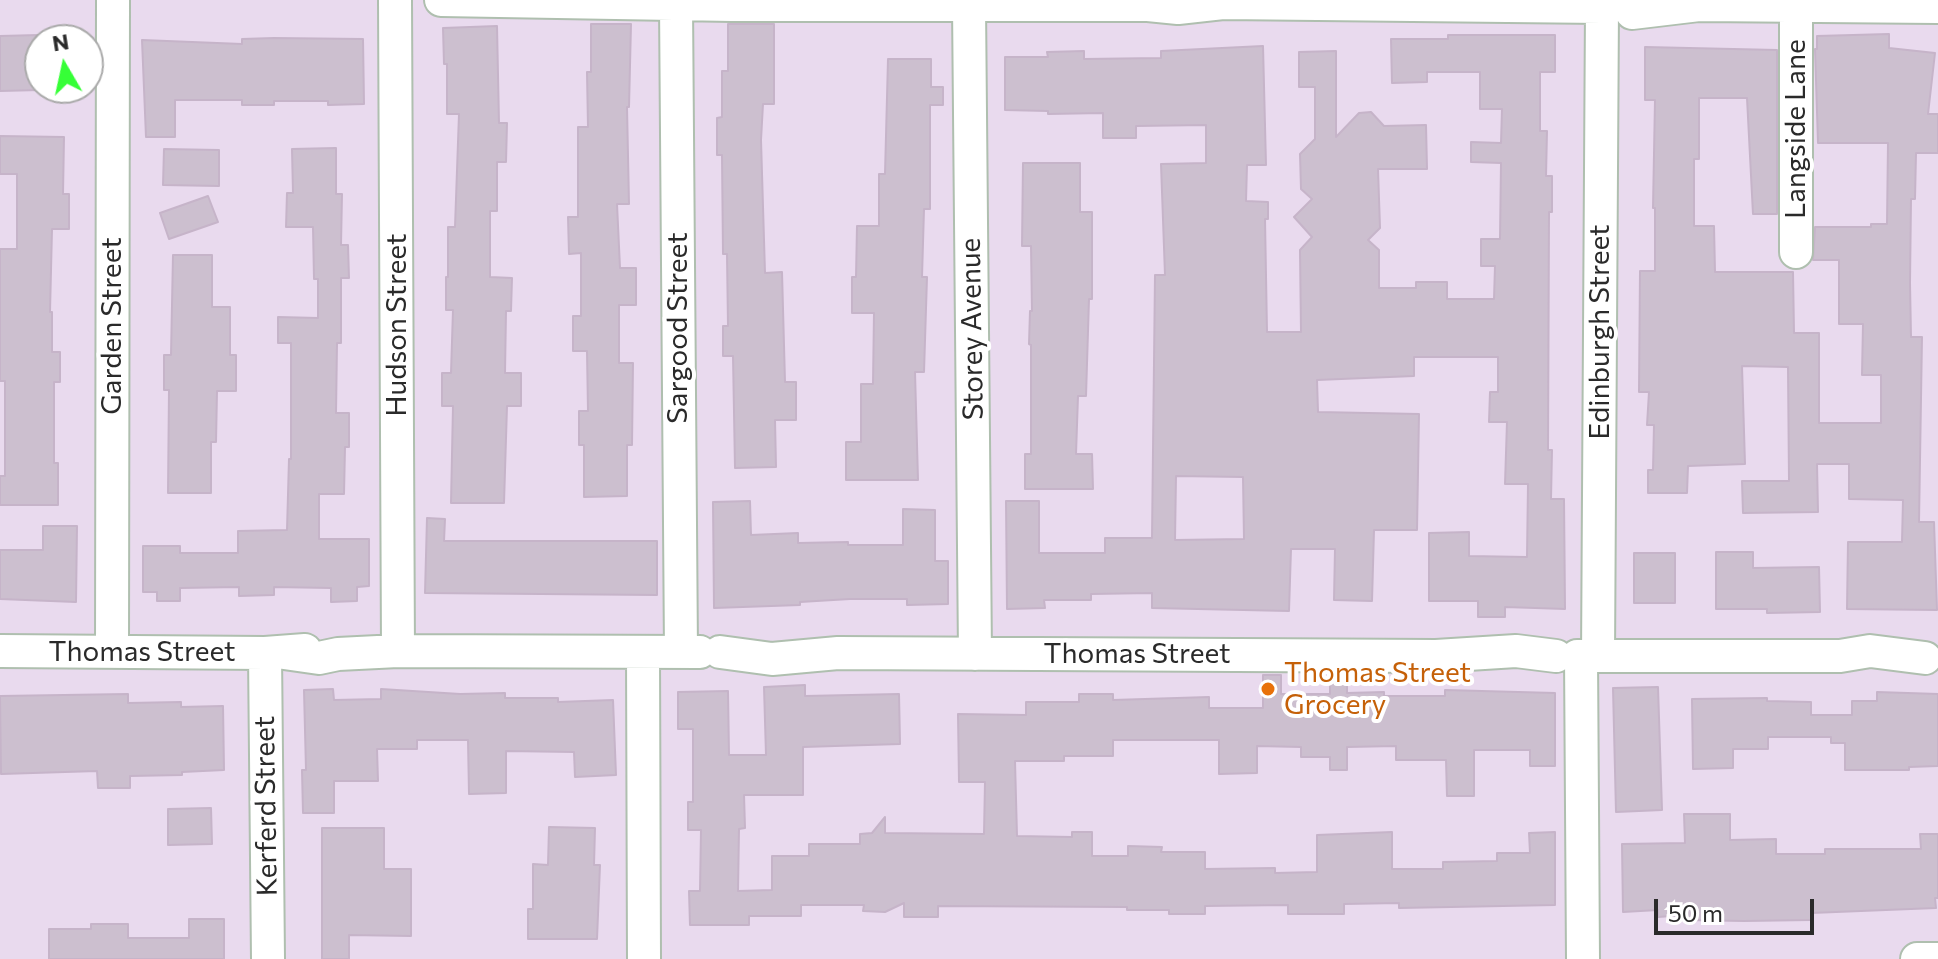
<!DOCTYPE html>
<html>
<head>
<meta charset="utf-8">
<style>
	body { margin:0 }
	#map { position:relative; width:1938px; height:959px; overflow:hidden; background:#e9daee; font-family:Commissioner,sans-serif }
	canvas { display:block }
	.north { position:absolute; left:24px; top:24px; width:80px; height:80px; box-sizing:border-box; background:#fff; border:2px solid #aaa; border-radius:50%; rotate:351deg; font-size:22px; font-weight:700; line-height:32px; text-align:center; color:#2a2a2a }
	.north::after { content:''; display:block; margin:auto; width:28px; height:36px; background:#36ff37; clip-path:polygon(50% 0,100% 100%,50% 72%,0 100%) }
	.scale { position:absolute; left:1654px; top:899px; width:160px; height:36px; box-sizing:border-box; border:4px solid #2a2a2a; border-top:0; padding-left:10px; font-size:24px; line-height:28px; white-space:nowrap; color:#2a2a2a; -webkit-text-stroke:6px #fff; paint-order:stroke }
</style>
</head>
<body>
<div id="map">
<canvas width="1938" height="959"></canvas>
<div class="north">N</div>
<div class="scale">50 m</div>
</div>
<script>
const ctx = document.querySelector('canvas').getContext('2d');
ctx.lineJoin = 'round';
function fillPath(path, color) { ctx.fillStyle = color; ctx.fill(path, 'evenodd'); }
function strokePath(path, color, width, dash) { ctx.strokeStyle = color; ctx.lineWidth = width; ctx.lineCap = dash ? 'butt' : 'round'; ctx.setLineDash(dash || []); ctx.stroke(path); }
function label(font, color, halo, rows, align = 'center') {
  ctx.font = font + ' Commissioner,sans-serif'; ctx.lineWidth = 8; ctx.setLineDash([]); ctx.textBaseline = 'middle'; ctx.strokeStyle = halo; ctx.fillStyle = color; for (const [text, x, y, turn = 0] of rows) {
    ctx.save(); ctx.translate(x, y); ctx.rotate((+turn || 0) * Math.PI / 180); ctx.textAlign = isNaN(turn) ? turn : align; if (halo) ctx.strokeText(text, 0, 0); ctx.fillText(text, 0, 0); ctx.restore();
  }
}
const building = new Path2D(`
	M591,24H631L629,107H627L629,204H617L620,268H636V305H619V363H633L632,445H627V496L584,497V445H579V411H588L587,351H573V316H581V253L569,254L568,217H578V127H588L587,72H591Z
	M728,24H774V104H763L761,140L765,273L782,272L785,382H796V420H775L776,467L735,468L733,356H723V326H728L727,254H723L722,155H717V118L722,117V71H728Z
	M497,26L499,123H507L506,162H497V211H490V277L512,278L511,311H506L505,373H521V406H507L504,503H451L453,406H442V373H451L453,310H446V277H448V227H455L459,114H447V64H444L443,28Z
	M1889,34V48L1935,53L1928,114H1938V153H1916L1915,199H1911L1910,283L1911,337H1922L1919,522H1934L1937,610L1847,609L1848,542H1902L1903,500L1849,499V464H1817L1818,512L1743,513L1742,481H1789L1788,367L1742,366L1745,464L1688,466L1687,493H1648V470H1653L1654,425H1647L1649,392H1639L1640,271H1655V208H1653L1655,100H1645V47L1777,50V214H1753L1747,98H1699V159H1694V226H1714L1715,272H1793L1794,333H1819V423H1881V375H1862L1863,324H1839V260H1813L1815,227H1871V224H1887L1888,143H1818L1815,49H1817V36Z
	M39,35L40,90L0,91V36Z
	M1448,35H1555V72H1540V131H1547L1546,176H1552V212H1549L1548,450H1552L1551,499H1564L1565,609L1505,607V617H1478V601H1429V533L1469,532V556L1527,557L1528,484H1505L1507,422H1489L1490,392H1498V357H1414V376L1317,380L1318,412L1419,414L1417,530H1374L1372,601L1334,600L1335,549H1291L1289,611L1152,608V593L1091,594V600H1044L1045,608L1007,609L1006,501H1039V553H1105V538H1152L1155,275H1165L1161,164L1206,163V125L1136,126V138H1103V113L1048,114V111L1005,110V57H1048L1047,52L1084,51V59L1161,58V51L1263,46L1266,165H1247L1246,201L1268,202V219H1265L1267,332H1301L1300,250L1312,237L1294,217L1312,199L1301,189L1300,154L1315,139V87H1299V52L1336,51V137L1359,113L1371,112L1384,126L1426,125L1427,169H1378L1380,228L1368,240L1379,250V288H1416V282H1447V299H1494L1495,266H1481V239H1500L1501,163L1471,162V142L1501,143L1502,109H1480V72H1427V82L1392,83L1391,39H1448ZM1176,476L1243,477L1244,539L1175,540Z
	M274,38L363,39L364,104L328,105V101H274V105H242V100H175V137H146L142,40L242,44V39Z
	M888,59H931V87H943V105H930V209H924L922,277H927L924,372H915L918,480H846V442H861V384H873L874,313H852V277H856L857,226H879V174H885Z
	M0,136L64,137L63,194H69V229H52L50,312H52V352H60V382H54V463H58V505H0V476H5V381H0V249H17V174H0Z
	M336,148V194H342L341,245H348L349,278H341V343H337L336,413H349V447H345L344,494H319V539H369V586L357,587V601L331,602V588L274,587V595L239,596V587L180,588V601H157V592H143V546H180V553H238V531L287,530L289,459H291V343H278V317L318,318V279H314L313,227H286L287,193H293L292,149Z
	M164,149L219,150V186L163,185Z
	M1023,163H1080V212H1092V299H1089L1086,396H1078L1076,454H1092L1093,489H1025V454H1031V345L1029,344L1030,311H1032L1031,246H1022Z
	M208,196L218,222L169,239L160,213Z
	M173,255H212V307H230V355H236V391H217L216,442H211V493H168L169,390H164V355H171Z
	M750,501L751,535L798,533V543L848,542V545H903V509L935,510V561H948V604L907,605V599H850L800,602V605L714,608L713,502Z
	M427,518L445,519L444,541H657V595L425,593Z
	M43,526H77L76,602L0,599V550H43Z
	M1716,552H1753V568L1819,567L1820,612L1767,613V609H1716Z
	M1634,553H1675V603H1634Z
	M1263,675H1281V694H1330V684H1347V693L1384,692V696H1445V690L1555,693V766H1530V750H1474V796H1447L1446,760H1396V746L1347,747V770H1330V757H1301V747L1257,746V773L1219,774V740H1113V756H1064V761H1015L1017,836L1072,837V832H1092V856H1128V846L1162,847L1161,852H1205V869L1275,868V873L1317,872V835L1392,832V869H1443V862L1497,861V853H1530L1529,833L1555,832V905L1399,908V903L1344,904V914H1288V905L1205,906V914H1169V910H1127V907L938,906V917H904V903L885,912L863,911L864,905H801V916H749V925H690L689,891H700L701,830H688V802H693V729H678V692L728,691L729,755H766L764,687L805,685V696L899,694L900,744L803,747V795H744L745,828L739,829L738,891L772,890V856H809V844H860V834L872,833L885,817V833L984,834L985,782H959L958,714L1026,715V702H1079V694H1113V700L1209,697V708H1263Z
	M1658,687L1662,810L1616,812L1613,688Z
	M333,689L334,700L381,699V689L460,694L505,693V698H558V702L613,700L616,775L575,777L574,752L506,751V793L469,794L468,740H417V749H377L378,781H334V813H303L302,770H306L304,690Z
	M1877,692L1938,694V766L1909,767V770H1845V743H1831V737H1768V749H1733V768L1693,769L1692,699L1767,698V701L1811,702V715H1852V701H1877Z
	M128,694V703L181,702V707L223,706L224,770L182,772V775L130,776V788H98L97,771L1,774L0,696Z
	M211,808L212,844L168,845V809Z
	M1684,814H1730V840L1776,839V854H1825V849H1921L1920,834H1938V898H1935L1936,908L1811,913V920L1744,921L1685,920V915L1658,917V910L1623,912L1622,844L1685,843Z
	M549,827L595,828L594,865H600L597,939H528V909H533V864L548,865Z
	M322,828H384V869H411V936L349,935V959H322Z
	M189,919H224V959H49V929H91V924H128V938H189Z`);
const minor = new Path2D(`
	M395,0L398,651
	M441,0L732,5H1148L1178,8L1223,3L1602,7L1653,0
	M676,4L681,652
	M969,5L975,654
	M1796,7V252
	M1632,13L1699,5L1938,7
	M0,651L265,653L305,650
	M112,652L113,0
	M643,652L644,959
	M720,652L772,659L838,653L1436,656L1516,651L1556,656
	M265,653L268,959
	M284,653L319,658L338,654L398,651L700,652
	M1577,656H1840L1870,651L1925,658
	M1581,656L1583,959
	M1598,656L1602,7
	M1917,959H1938`);
const markers = [
	[1268,689,8,"#e8710a"]
];
const streetNames = [
	["Langside Lane",1796,129,-90],
	["Hudson Street",397,325,-90],
	["Garden Street",112,326,-90],
	["Sargood Street",678,328,-90],
	["Storey Avenue",972,329,-91],
	["Edinburgh Street",1600,332,-90],
	["Thomas Street",142,652],
	["Thomas Street",1137,654],
	["Kerferd Street",266,806,-91]
];
const foodNames = [
	["Thomas Street",1284,673],
	["Grocery",1284,705]
];
fillPath(building, '#ccbfcf');
strokePath(building, '#c6b4c9', 2);
strokePath(minor, '#afbfaf', 36);
strokePath(minor, '#fff', 32);
for (const [x, y, r, color] of markers) { const dot = new Path2D(); dot.arc(x, y, r, 0, 2 * Math.PI); ctx.fillStyle = color; ctx.fill(dot); strokePath(dot, '#fff', 3); }
label('28px', '#2a2a2a', '#fff', streetNames);
label('28px', '#c56008', '#fff', foodNames, 'left');
</script>
</body>
</html>
